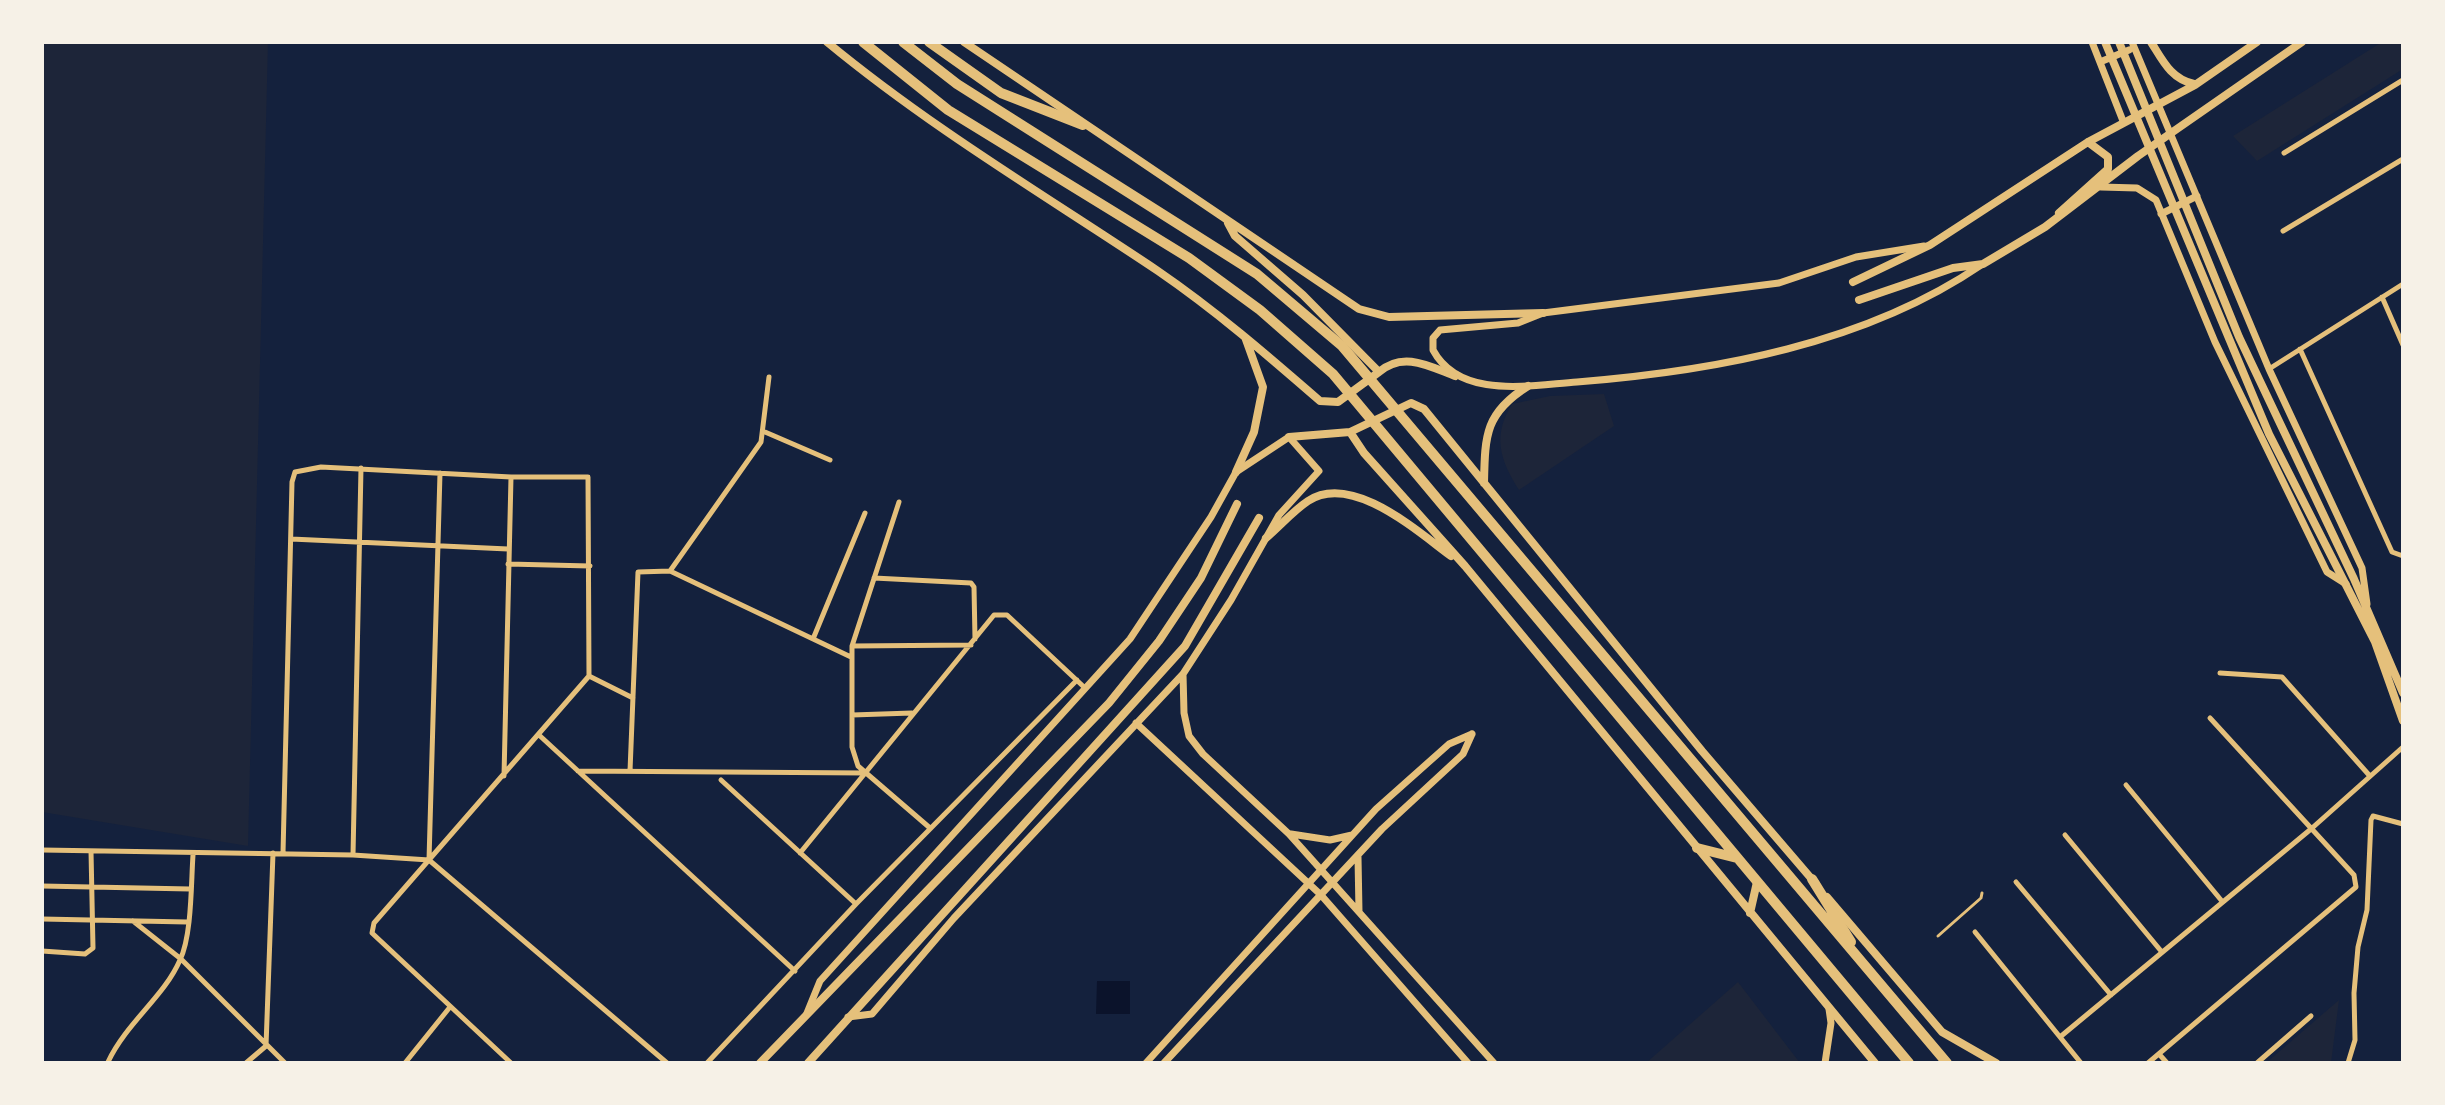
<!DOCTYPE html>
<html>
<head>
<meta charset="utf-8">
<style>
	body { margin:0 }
	#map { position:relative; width:2445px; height:1105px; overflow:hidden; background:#14213d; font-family:"Noto Sans",sans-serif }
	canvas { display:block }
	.frame { position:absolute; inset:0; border:44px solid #f6f1e7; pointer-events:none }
</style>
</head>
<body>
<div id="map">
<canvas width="2445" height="1105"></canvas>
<div class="frame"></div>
</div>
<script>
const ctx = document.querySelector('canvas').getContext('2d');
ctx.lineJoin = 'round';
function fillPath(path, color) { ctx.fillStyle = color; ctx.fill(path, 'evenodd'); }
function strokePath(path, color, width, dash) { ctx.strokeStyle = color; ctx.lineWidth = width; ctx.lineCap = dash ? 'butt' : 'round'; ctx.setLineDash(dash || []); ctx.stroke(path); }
const green = new Path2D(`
	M42,42H268L248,846L42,812Z
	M2382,42H2403V69L2257,161L2233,136Z
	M1604,394L1614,426L1519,490C1500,460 1492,436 1512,404L1550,396Z
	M1738,982L1800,1063H1646Z
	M2339,1000L2331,1063H2266Z`);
const water = new Path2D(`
	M1097,981H1130V1014H1096Z`);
const service = new Path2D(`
	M1938,936L1981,898L1982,893`);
const minor = new Path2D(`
	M2284,153L2403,80
	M2283,231L2403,159
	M2382,297L2403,345
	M2300,349L2392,552L2403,556
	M2269,369L2403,284
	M765,432L830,460
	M899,502L852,646V747L858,766L930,828
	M291,539L508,549
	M508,564L590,566
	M670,571L761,442L769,377
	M874,578L971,583L974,587L975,639
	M813,639L865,513
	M852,646L971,645
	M2220,673L2282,677L2369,775
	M589,676L633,698
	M852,715L912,713
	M539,735L795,971
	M578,771L866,773
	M630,771L638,572L670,571L851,657
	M504,776L511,477
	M721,780L856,904
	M2126,785L2221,900
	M2065,835L2161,951
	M42,850L353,855L429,860L667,1063
	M283,853L292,482L295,472L321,467L511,477H588L589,676L374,923L372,933L511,1063
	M800,853L994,615H1007L1085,688
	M353,855L361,468
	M429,860L440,473
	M2016,882L2111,995
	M42,886L190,889
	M42,919L187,922
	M133,921L181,959L285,1063
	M1975,932L2081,1063
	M42,951L85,954L93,948L91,851
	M2060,1037L2311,829L2403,747
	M2159,1054L2167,1063
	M108,1062C127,1022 164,997 180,960C192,935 191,883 193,855
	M246,1063L266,1046L273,853
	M405,1063L450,1007
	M707,1063L856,904L1077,680
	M2148,1063L2356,887L2354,875L2210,718
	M2257,1063L2311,1016
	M2348,1063L2355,1040L2354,993L2358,947L2367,910L2371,820L2373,816L2403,824`);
const tertiary = new Path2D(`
	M2092,42L2123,121
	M2132,42L2269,369L2362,568L2367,604
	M2100,62L2129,50
	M2101,187L2137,188L2156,200L2215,342L2327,572L2346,584
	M2161,214L2197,196
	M1924,246L1856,257L1779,283L1543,313L1518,323L1440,330L1433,338V350C1460,400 1530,385 1577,382C1715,371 1865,344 1981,265
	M1183,674L1184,713L1189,736L1203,754L1289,834L1494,1063
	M1136,723L1321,895L1468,1063
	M1291,834L1330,840L1352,835
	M1358,857L1359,912
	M807,1013L820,981L1130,639L1211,517L1236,472L1289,437L1319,471L1279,515L1231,600L1183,674L954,918L872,1014L848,1017
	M1146,1063L1376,809L1449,744L1472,734
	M1164,1063L1382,829L1463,754L1472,734
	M1825,1063L1831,1023L1829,1009`);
const secondary = new Path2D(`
	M827,42C931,128 1046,196 1158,271C1215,310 1267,355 1320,401L1338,402L1379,372L1303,295L1235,236L1228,223
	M964,42L1359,309L1389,317L1543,313
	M2151,42C2163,61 2171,79 2194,84
	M2059,213L2108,169V157L2088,142
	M1853,282L1930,245L2088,142L2195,85L2257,42
	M1859,300L1953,268L1983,264L2045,227L2138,156L2302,42
	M1379,372C1403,351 1429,366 1455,376
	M1350,432L1364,453L1465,566L1875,1063
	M1289,437L1350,432L1411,403L1424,409L1702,751L1816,884
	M1236,472L1254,432L1263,387L1245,337
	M1484,483C1485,435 1485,413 1528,386
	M1266,538C1280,526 1293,511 1308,501C1352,472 1418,532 1451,556
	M1827,897L1942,1032L1996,1063
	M1750,913L1757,882
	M760,1063L1109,703L1159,641L1201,578L1237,504
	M808,1063L1185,646L1259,518`);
const primary = new Path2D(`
	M2105,42L2269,434L2375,642L2403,721
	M2119,42L2239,337L2354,579L2403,693`);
const motorway = new Path2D(`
	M863,42L948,110L1189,258L1260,310L1333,374L1909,1063
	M903,42L957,84L1257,274L1342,346L1947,1063
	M929,42L1001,93L1083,125
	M1697,848L1737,858
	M1812,879L1851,942`);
fillPath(green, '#1d2539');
fillPath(water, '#0b132b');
strokePath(service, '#e5c07b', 3);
strokePath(minor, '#e5c07b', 5);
strokePath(tertiary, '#e5c07b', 7);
strokePath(secondary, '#e5c07b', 8);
strokePath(primary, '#e5c07b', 8);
strokePath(motorway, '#e5c07b', 10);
</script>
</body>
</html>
